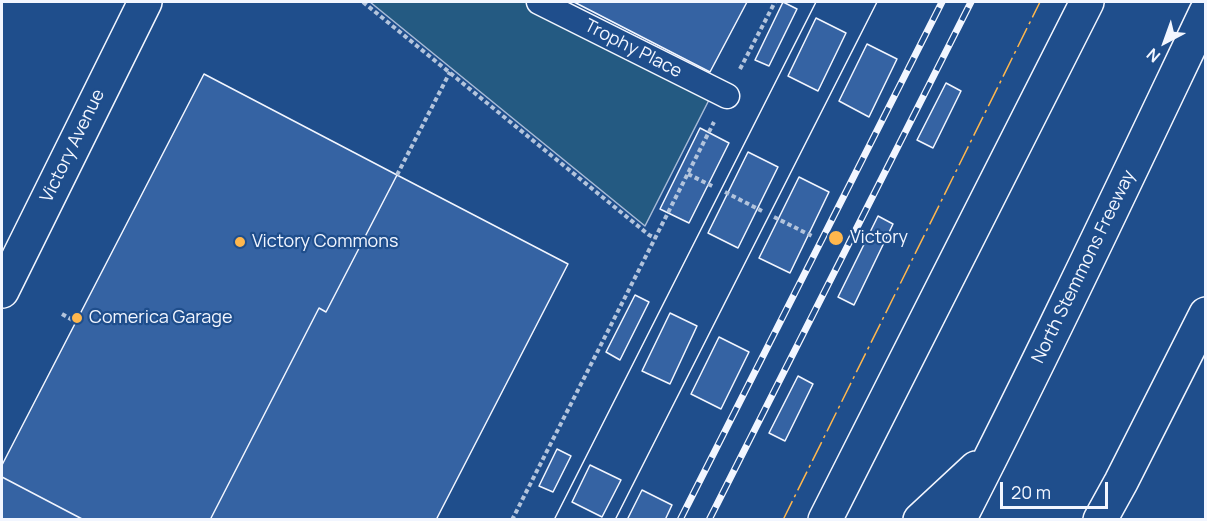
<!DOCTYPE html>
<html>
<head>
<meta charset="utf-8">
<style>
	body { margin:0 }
	#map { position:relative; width:1207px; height:521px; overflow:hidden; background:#1f4e8c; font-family:Manrope,sans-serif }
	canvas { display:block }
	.frame { position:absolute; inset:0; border:3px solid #f2f6ff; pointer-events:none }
	.north { position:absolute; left:1135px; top:12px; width:60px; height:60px; -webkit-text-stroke:4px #1f4e8c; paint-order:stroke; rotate:221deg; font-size:16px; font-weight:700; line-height:24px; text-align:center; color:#f2f6ff }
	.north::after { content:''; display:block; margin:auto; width:21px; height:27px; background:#f2f6ff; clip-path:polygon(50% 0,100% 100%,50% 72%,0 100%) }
	.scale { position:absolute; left:1000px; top:482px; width:108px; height:27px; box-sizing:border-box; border:3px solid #f2f6ff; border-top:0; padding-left:8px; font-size:18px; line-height:21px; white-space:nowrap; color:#f2f6ff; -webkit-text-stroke:4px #1f4e8c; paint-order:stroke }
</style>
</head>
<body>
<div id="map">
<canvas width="1207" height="521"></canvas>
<div class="frame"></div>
<div class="north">N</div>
<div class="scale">20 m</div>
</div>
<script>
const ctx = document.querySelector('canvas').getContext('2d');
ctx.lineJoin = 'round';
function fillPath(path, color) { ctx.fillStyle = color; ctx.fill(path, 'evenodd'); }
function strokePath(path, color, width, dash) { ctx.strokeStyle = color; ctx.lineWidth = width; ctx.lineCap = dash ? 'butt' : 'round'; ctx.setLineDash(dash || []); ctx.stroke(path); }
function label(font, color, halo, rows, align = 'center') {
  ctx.font = font + ' Manrope,sans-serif'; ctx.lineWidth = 4.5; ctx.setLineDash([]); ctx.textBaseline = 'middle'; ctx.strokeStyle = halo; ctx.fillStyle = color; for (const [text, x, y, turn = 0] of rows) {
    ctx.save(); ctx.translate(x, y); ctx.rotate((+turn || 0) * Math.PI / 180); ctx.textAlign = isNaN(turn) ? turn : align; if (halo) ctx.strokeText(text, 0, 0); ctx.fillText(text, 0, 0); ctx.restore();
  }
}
const green = new Path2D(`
	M370,2H526L711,96L645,226Z`);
const building = new Path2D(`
	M574,2H747L710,72Z
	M783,2L797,9L769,66L755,60Z
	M816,18L846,33L818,91L788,76Z
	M867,44L897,59L869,117L839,101Z
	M204,74L397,175L326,312L319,308L210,520H84L2,477V465Z
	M946,83L961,91L933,148L917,140Z
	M700,128L729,143L689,223L660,209Z
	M748,152L778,167L738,248L708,233Z
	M397,175L568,264L436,520H210L319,308L326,312Z
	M799,177L829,192L790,273L759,258Z
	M878,216L893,224L854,305L838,297Z
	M635,295L649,302L620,360L606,352Z
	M670,313L697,326L670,384L642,371Z
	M719,337L749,352L721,409L691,394Z
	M798,376L813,384L785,441L769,433Z
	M557,449L571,456L553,492L539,486Z
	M590,465L621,480L602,517L572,502Z
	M2,477L84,520H2Z
	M642,490L672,505L665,520H627Z`);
const path = new Path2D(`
	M363,2L649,235L655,238
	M740,69L775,2
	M688,174L714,187
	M397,175L450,72
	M725,192L762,211
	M774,217L812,236
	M62,314L76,322
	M512,520L714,122`);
const pedestrian = new Path2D(`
	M539,2L727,96`);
const secondary = new Path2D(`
	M2,291L145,2`);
const motorway = new Path2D(`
	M825,520L1087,2
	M920,520L976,468
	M959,520C1045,352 1125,182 1206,12
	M1100,520L1121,482L1206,314`);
const tram = new Path2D(`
	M554,520L816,2
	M615,520L877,2`);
const rail = new Path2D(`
	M680,520L942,2
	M709,520L971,2`);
const power = new Path2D(`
	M783,520L1040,2`);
const markers = [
	[836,238,8,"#ffb74d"],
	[240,242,6,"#ffb74d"],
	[77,318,6,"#ffb74d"]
];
const streetNames = [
	["Trophy Place",633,49,27],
	["Victory Avenue",73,146,-64],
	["North Stemmons Freeway",1084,267,-64]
];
const poiNames = [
	["Victory",850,238],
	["Victory Commons",252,242],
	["Comerica Garage",89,318]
];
fillPath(green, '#245a82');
strokePath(green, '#a8bbd7', 1.5);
fillPath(building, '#3563a3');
strokePath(building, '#f2f6ff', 1.5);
strokePath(pedestrian, '#f2f6ff', 27);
strokePath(secondary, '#f2f6ff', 36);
strokePath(motorway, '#f2f6ff', 36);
strokePath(path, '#b3c4dc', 4, [4.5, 3]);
strokePath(pedestrian, '#1f4e8c', 24);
strokePath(secondary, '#1f4e8c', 33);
strokePath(motorway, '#1f4e8c', 33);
strokePath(tram, '#f2f6ff', 1.5);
strokePath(rail, '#f2f6ff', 7);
strokePath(rail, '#1f4e8c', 4.5, [14]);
strokePath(power, '#ffb74d', 1.5, [21, 4.5, 3, 4.5]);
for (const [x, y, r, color] of markers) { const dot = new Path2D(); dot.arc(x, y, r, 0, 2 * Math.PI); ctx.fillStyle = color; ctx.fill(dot); strokePath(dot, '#1f4e8c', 2); }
label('18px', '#f2f6ff', '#1f4e8c', streetNames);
label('18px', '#f2f6ff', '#1f4e8c', poiNames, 'left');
</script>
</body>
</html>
